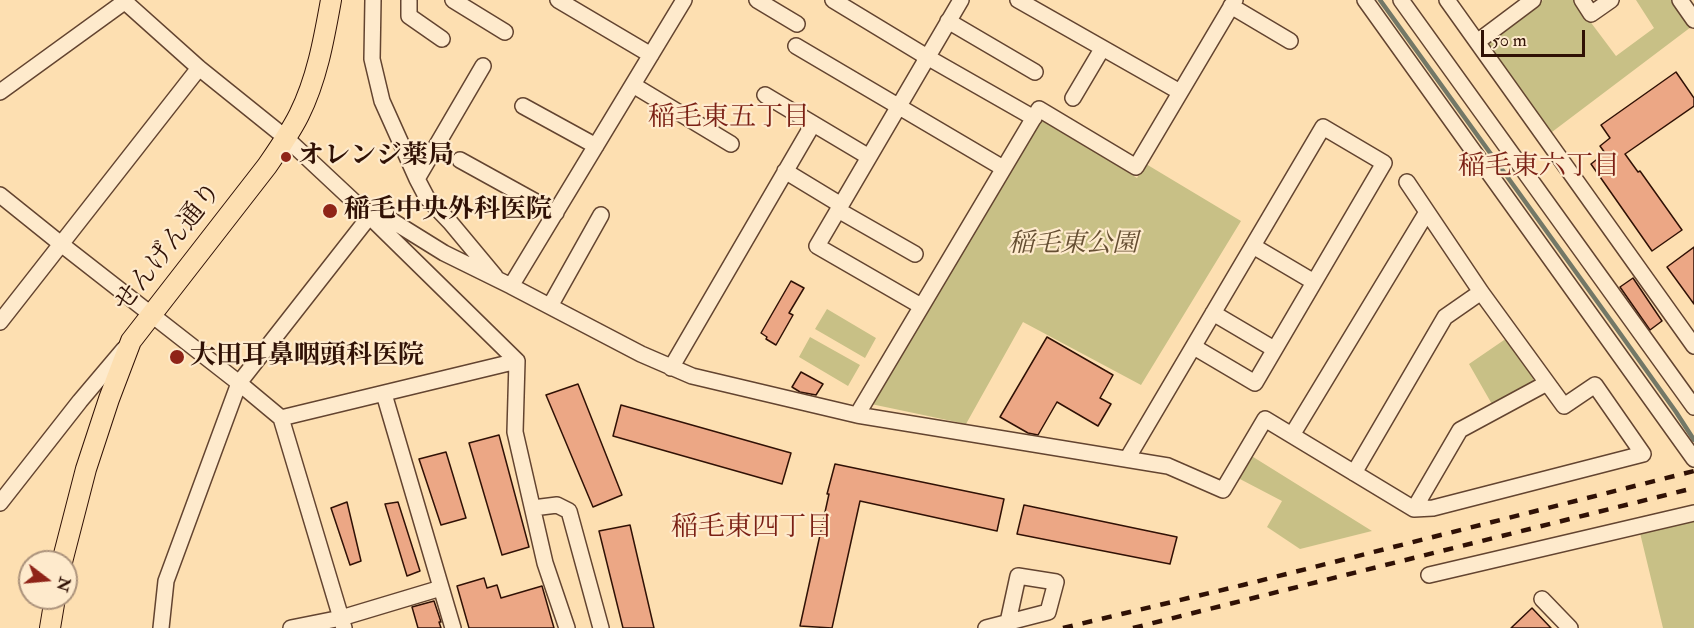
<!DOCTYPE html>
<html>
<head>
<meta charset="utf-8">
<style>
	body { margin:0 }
	#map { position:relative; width:1694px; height:628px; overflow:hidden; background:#fddfb1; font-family:"IM FELL Double Pica",serif }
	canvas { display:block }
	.north { position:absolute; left:18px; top:550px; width:60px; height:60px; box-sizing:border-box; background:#feeacc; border:2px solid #ac937c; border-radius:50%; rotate:106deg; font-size:16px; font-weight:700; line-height:24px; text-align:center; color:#301105 }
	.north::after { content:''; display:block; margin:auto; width:21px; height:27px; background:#8f2418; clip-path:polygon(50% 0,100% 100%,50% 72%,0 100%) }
	.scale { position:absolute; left:1481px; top:30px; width:104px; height:27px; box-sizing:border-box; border:3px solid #301105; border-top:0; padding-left:8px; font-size:18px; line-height:21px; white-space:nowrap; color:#301105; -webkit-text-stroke:4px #feeacc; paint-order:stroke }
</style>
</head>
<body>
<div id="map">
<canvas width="1694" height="628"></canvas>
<div class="north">N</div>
<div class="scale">50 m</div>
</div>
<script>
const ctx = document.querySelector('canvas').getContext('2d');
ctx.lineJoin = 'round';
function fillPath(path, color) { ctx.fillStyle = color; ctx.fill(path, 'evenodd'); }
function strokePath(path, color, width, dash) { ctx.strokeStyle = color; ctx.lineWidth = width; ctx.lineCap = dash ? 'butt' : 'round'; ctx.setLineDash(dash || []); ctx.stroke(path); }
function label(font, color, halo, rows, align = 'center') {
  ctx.font = font + ' "IM FELL Double Pica","Noto Serif JP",serif'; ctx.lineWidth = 4.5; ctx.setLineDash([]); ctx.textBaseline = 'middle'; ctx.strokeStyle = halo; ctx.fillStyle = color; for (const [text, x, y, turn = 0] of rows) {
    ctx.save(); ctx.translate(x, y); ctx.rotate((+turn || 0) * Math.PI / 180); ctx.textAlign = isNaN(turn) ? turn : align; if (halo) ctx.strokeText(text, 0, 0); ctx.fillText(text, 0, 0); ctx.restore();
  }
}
const green = new Path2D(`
	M1543,0H1574L1616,56L1654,28L1636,0H1673L1691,27L1548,135L1489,46L1490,39Z
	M1041,117L1137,178L1146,164L1241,221L1141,385L1023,322L966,424L871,404Z
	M827,309L876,338L865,358L815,329Z
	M810,337L860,365L848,386L799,357Z
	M1507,338L1534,378L1532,384L1493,406L1469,364Z
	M1250,455L1372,531L1300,549L1267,527L1282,501L1238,478Z
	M1694,516V628H1663L1640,533Z`);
const stream = new Path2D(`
	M1380,0L1614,325L1676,412L1694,440`);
const building = new Path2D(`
	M1676,72L1694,98V106L1625,154L1638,172L1640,171L1682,230L1652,251L1591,164L1605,153L1600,146L1610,138L1601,125Z
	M1694,247V304L1667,267Z
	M1633,278L1662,321L1650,330L1620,287Z
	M791,281L804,288L789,313L793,315L776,345L766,339L767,337L761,333Z
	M1047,337L1113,375L1100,398L1111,404L1098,426L1057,402L1038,435L1028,433L1000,417Z
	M801,372L823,384L816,395L800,392L792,387Z
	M578,384L622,495L593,507L546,395Z
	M621,405L791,453L782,484L613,436Z
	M499,435L529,547L502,555L469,443Z
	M446,452L466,518L441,525L419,459Z
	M835,464L1004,499L997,531L860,501L832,628L800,626L829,494H827Z
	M347,502L361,561L350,565L331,508Z
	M398,502L420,571L407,576L385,504Z
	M1024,505L1177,537L1170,564L1017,534Z
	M630,525L654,628H623L599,531Z
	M484,578L487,588L497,585L501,598L542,586L554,628H469L457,586Z
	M434,601L441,622H439L441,628H418L412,607Z
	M1532,608L1551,628H1511Z`);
const minor = new Path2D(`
	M123,0L199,68L286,138L363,210L517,361L515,432L545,563L567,628
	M373,0L372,59L382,101L417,179L427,198L450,222L495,276
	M453,0L505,32
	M558,0L651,55
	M757,0L797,24
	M833,0L927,57L1034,118
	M1018,0L1180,92
	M1365,0L1694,459
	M1401,0L1694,407
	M1447,0L1694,346
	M1582,0L1591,14L1611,0
	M1680,0L1694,20
	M409,1V16L442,39
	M1231,6L1290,41
	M948,21L1035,72
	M1477,42L1533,0
	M796,46L1003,168
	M633,85L731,144
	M0,92L127,0
	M765,95L869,157
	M1073,98L1102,49
	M523,106L596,146
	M460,160L556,213
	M785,171L841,205
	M417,179L483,66
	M1407,182L1481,292L1564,406L1595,385L1643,454L1433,508L1414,509L1460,430L1547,383
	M0,195L61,244L239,383L281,418L344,628
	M363,210L386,217L444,253L511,286L641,354L692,376L857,415L1168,466L1223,490L1265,419L1414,509
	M838,210L915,254
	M1253,246L1314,282
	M511,286L684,0
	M550,306L601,215
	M921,306L817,246L961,0
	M1213,313L1274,349
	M0,322L199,68
	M671,368L813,124
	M384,394L453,628
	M857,415L1039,109L1136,167L1235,0
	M281,418L517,361
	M1292,435L1427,212
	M1127,459L1323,127L1384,163L1255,383L1194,347
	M1354,473L1445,317L1481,292
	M0,503L80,401L124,349
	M533,508L557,505L569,511L601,628
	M1429,575L1694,513
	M1542,599L1570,628
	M161,628L166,581L239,383L369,217
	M291,628L341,618L441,588
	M986,628L1048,612L1056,582L1018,576L1008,622`);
const major = new Path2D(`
	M62,562L86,469L109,399L131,341L267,166C278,150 290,133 299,115C317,79 324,39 331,0
	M50,628L55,598`);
const rail = new Path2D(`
	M1063,628L1243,585L1694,471
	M1133,628L1694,488`);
const markers = [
	[286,157,6,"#8f2418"],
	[330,211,8,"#8f2418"],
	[177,357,8,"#8f2418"]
];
const poiNames = [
	["オレンジ薬局",298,157],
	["稲毛中央外科医院",344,211],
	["大田耳鼻咽頭科医院",190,357]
];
const parkNames = [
	["稲毛東公園",1073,245]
];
const streetNames = [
	["せんげん通り",169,248,-52]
];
const neighbourhoodNames = [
	["稲毛東五丁目",729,119],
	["稲毛東六丁目",1539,168],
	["稲毛東四丁目",752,529]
];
fillPath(green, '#c8c086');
strokePath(stream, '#737867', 4.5);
fillPath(building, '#eca785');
strokePath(building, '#301105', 1.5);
strokePath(minor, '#634430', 18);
strokePath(major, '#301105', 22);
strokePath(minor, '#feeacc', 15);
strokePath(major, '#fddfb1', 20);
strokePath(rail, '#301105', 4.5, [10, 10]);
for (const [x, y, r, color] of markers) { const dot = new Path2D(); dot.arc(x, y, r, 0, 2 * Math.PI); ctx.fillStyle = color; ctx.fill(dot); strokePath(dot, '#feeacc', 2); }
label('bold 26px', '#301105', '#feeacc', poiNames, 'left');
label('italic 26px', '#654e32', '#feeacc', parkNames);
label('26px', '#301105', '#feeacc', streetNames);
label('27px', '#7a1f14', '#feeacc', neighbourhoodNames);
</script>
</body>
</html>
